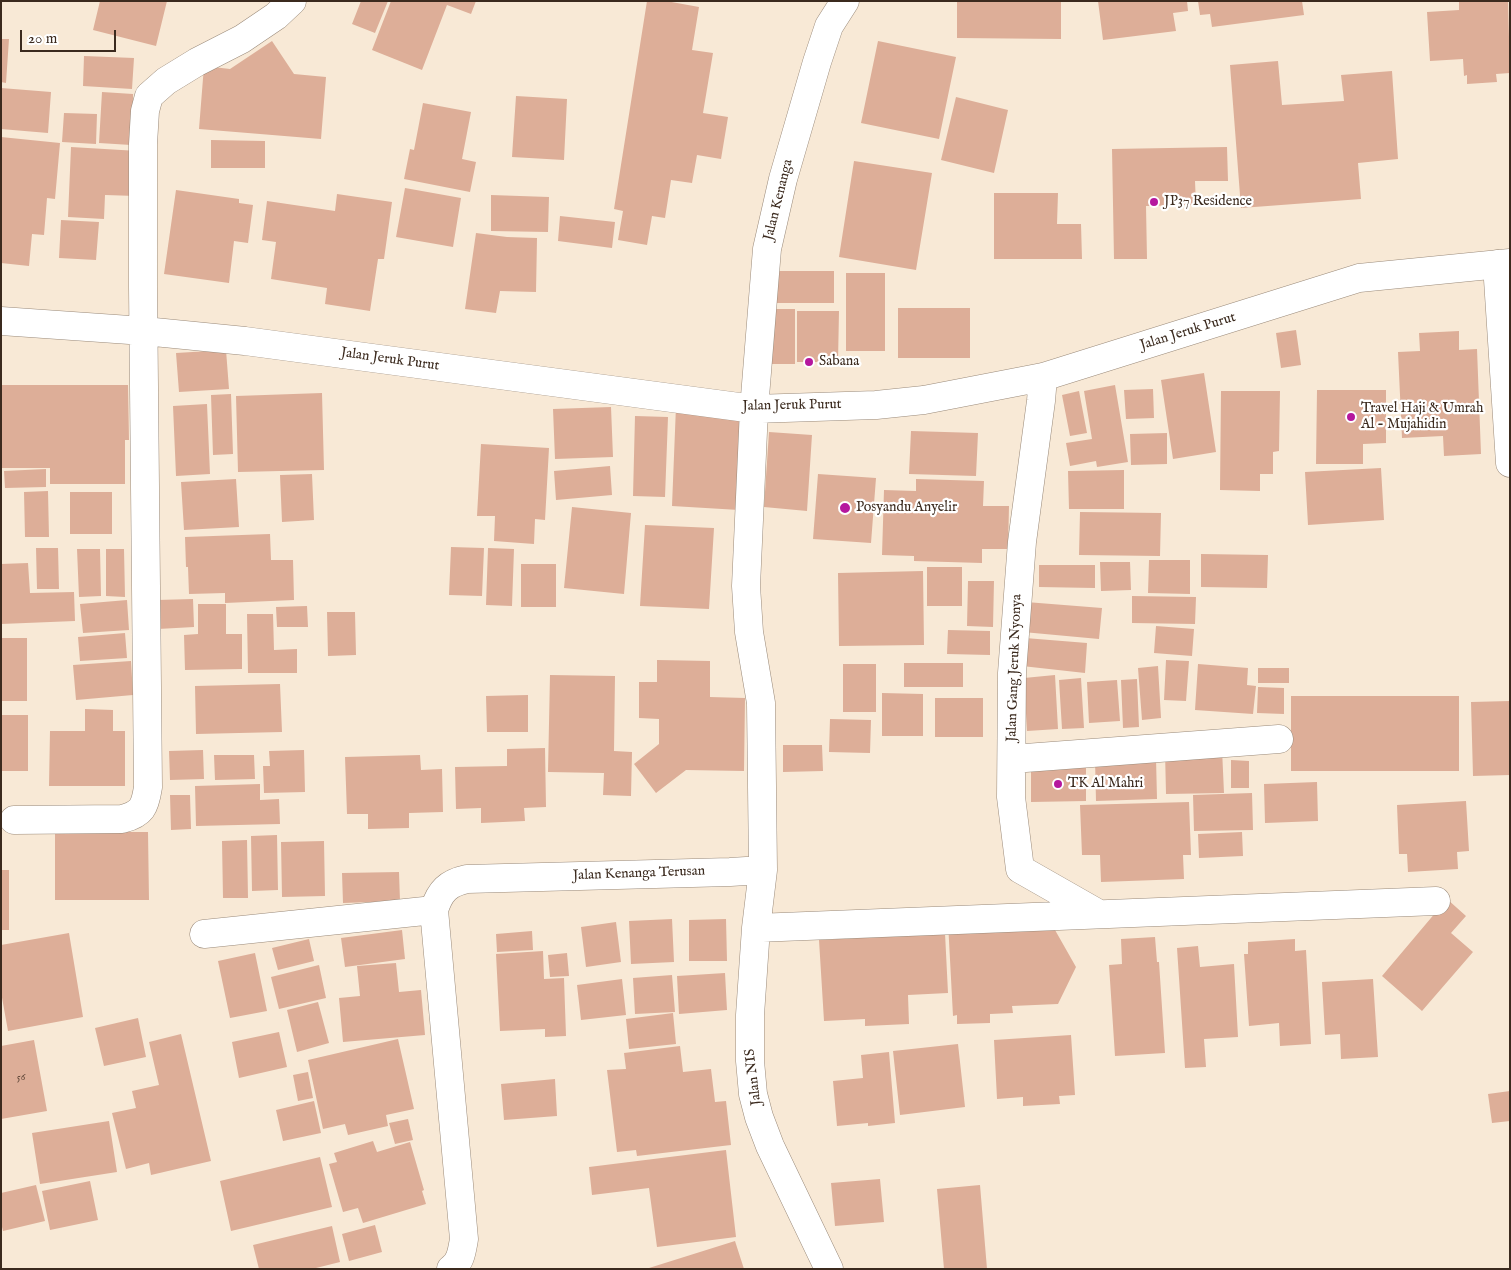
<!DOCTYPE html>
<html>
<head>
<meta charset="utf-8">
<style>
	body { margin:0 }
	#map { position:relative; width:1511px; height:1270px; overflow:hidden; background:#f8e9d6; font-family:"IM FELL English",serif }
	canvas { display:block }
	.frame { position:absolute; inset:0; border:2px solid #3b2a1e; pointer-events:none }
	.scale { position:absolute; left:20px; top:30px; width:96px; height:22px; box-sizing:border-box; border:2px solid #3b2a1e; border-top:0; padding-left:6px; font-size:15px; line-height:18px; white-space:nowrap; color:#3b2a1e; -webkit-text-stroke:4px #fff; paint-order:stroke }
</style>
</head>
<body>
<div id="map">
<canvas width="1511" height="1270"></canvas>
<div class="frame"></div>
<div class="scale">20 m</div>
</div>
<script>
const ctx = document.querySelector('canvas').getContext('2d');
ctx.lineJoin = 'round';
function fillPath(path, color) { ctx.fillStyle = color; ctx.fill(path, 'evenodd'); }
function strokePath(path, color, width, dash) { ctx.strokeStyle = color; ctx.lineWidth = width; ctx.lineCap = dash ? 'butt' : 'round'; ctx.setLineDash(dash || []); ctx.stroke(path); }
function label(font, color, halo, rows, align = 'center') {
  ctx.font = font + ' "IM FELL English",serif'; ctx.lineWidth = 4.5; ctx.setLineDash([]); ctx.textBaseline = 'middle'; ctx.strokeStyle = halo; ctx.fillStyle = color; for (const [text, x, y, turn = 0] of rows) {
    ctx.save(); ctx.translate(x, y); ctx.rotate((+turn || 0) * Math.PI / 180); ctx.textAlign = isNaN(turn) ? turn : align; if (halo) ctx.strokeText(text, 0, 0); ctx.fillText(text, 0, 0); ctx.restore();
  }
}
const building = new Path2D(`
	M100,1H167L156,46L93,30Z
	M361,1H388L375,33L352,24Z
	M391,1H476L471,14L447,5L422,70L372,50Z
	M647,1H666L699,7L692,50L713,53L703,113L728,117L721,159L697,155L692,183L671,180L665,218L652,216L647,245L618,240L623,211L614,209Z
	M957,1H1061V39L957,38Z
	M1098,1H1187L1188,11L1173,13L1176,31L1103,40Z
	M1198,1H1302L1304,15L1212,27L1210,14L1200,15Z
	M1459,1H1508L1510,73L1496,74L1497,82L1467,84V75L1464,76L1463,59L1430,61L1427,12L1459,10Z
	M1,39H9L6,83L1,82Z
	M272,41L294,74L326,77L321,139L199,129L204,66L230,69Z
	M878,41L956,57L939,139L861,123Z
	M84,56L134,58L132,89L83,86Z
	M1278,61L1282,105L1344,101L1341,75L1392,71L1398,159L1358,163L1361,199L1241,208L1230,65Z
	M1,88L51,92L48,133L1,129Z
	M102,92L133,94V100L145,101L131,145L99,143Z
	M516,96L567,99L564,160L512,157Z
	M956,97L1008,110L994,173L941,160Z
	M423,103L471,112L462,159L476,162L470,192L404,179L410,149L414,150Z
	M64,113L97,114L96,144L62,142Z
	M1,137L60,143L55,199L47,198L44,235L32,234L29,266L1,263Z
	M211,140L265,141V168H211Z
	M71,147L138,151L136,196L105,195L104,219L68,217Z
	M1227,147L1228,181H1195L1196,205L1146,206L1147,259H1114L1112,149Z
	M854,161L932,173L916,270L839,257Z
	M405,188L461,198L453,247L396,237Z
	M176,190L239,199V203L253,205L248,243L234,241L229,283L164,274Z
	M994,193H1058L1057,224H1081L1082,259H994Z
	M337,194L392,202L384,259H378L370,311L325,304L327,288L271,279L276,242L262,240L267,201L335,211Z
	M491,195L549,197L548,232L491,231Z
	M560,216L615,222L612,248L558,241Z
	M61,220L99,222L96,260L59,258Z
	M476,233L507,237L537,238L536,292L500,291L496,313L465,309Z
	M771,271H834V303H771Z
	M846,273H885V351H846Z
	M898,308H970V358H898Z
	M763,309H795V364H763Z
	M797,311H839L838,362H797Z
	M1296,330L1301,365L1281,368L1276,333Z
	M1459,331V350L1477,349L1481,454L1444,456L1443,436L1402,438L1398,352L1420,351L1419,333Z
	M226,350L229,389L179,392L176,353Z
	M1204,373L1216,452L1173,459L1161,380Z
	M1,385H128L129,440H125V484H50V468H1Z
	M1115,385L1128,462L1097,467L1096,461L1070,466L1066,443L1092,439L1084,391Z
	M1153,389L1154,418L1126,419L1124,390Z
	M1317,390H1386V443L1363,444V464H1316Z
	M1079,391L1087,433L1070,436L1062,395Z
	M1221,391H1280L1279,451L1273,452V474H1260V491L1220,490Z
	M322,393L324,470L238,472L236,396Z
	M231,394L233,454L213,455L211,395Z
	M207,404L210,474L176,476L173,406Z
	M676,406L744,410L739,510L672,506Z
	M611,407L613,457L555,459L553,409Z
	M635,416L668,417L665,497L633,496Z
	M911,431L978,433L976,476L909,474Z
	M769,432L812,435L807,511L764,507Z
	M1167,433V464L1131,465L1130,434Z
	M481,444L549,448L545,520L535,519L534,544L494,541L495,516H477Z
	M610,466L612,495L556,500L554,471Z
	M1381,468L1384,520L1308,525L1305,472Z
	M46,469V487L5,488L4,471Z
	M1124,470V509H1069L1068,471Z
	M312,474L314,520L282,522L280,475Z
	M818,474L876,478L871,543L813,539Z
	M236,479L239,527L184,530L181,482Z
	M916,479L984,481L983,506H1009L1008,549H982V563L914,561V556L882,555L884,490L916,491Z
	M48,491L49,537H25L24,492Z
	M70,492H112V534H70Z
	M572,507L631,513L624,594L564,588Z
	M1080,512L1161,513L1160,556L1079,555Z
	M645,525L714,528L709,609L640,606Z
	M270,534L271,560H293L294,600L225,603V593L189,594L188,567H186L185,537Z
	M451,547L484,548L482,596L449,595Z
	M36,548H58L59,589H37Z
	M488,548L514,549L512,606L486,605Z
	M77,549H100L101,596L79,597Z
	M106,549H124L125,597L106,596Z
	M1201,554L1268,555L1267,588L1201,587Z
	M1149,560H1190V594L1148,593Z
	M1100,562H1130L1131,590L1101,591Z
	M28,563L30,593L74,592L75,621L1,624V564Z
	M521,564H556V607H521Z
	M1039,565H1095V588L1039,587Z
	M927,567H962V606H927Z
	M923,571L924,645L839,646L838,573Z
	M968,581H994L993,627L967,626Z
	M1132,596L1196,597L1195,624L1132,623Z
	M193,599L194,627L158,629L157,600Z
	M127,600L129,630L83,633L80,604Z
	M1026,602L1102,608L1099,639L1023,632Z
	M198,604H226V634H242V669L185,670L184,635L198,634Z
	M307,606L308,627H277L276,607Z
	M327,612H355L356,655L328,656Z
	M247,614H273L274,650L297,649V673H248Z
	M1156,626L1194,629L1192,656L1154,653Z
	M948,630L990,631V655L947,654Z
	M125,633L127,658L80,661L78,637Z
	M1,638H27V701H1Z
	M1025,638L1087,643L1085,673L1022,666Z
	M657,660L710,661V697L745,698L744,771L686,770L656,793L634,764L659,744V719L639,718V682H657Z
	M1166,660L1189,661L1186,701L1164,700Z
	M131,661L133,695L76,700L73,665Z
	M904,663H963V687H904Z
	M843,664H876V712H843Z
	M1198,664L1248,668L1247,685L1256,686L1253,714L1195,710Z
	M1158,666L1161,718L1142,720L1138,668Z
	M1258,668H1289V683H1258Z
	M550,675L615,676L614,751L632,752L631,796L603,795L604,773L548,772Z
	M1055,675L1058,729L1027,731L1024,678Z
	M1081,678L1084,728L1062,729L1059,680Z
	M1137,679L1139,727L1123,728L1121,680Z
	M1117,680L1120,721L1089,723L1087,682Z
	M280,684L282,732L196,734L195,686Z
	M1258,687L1284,688V714L1257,713Z
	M882,693L923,694V736H882Z
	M528,695V732H487L486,696Z
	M1291,696H1459V771H1291Z
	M935,698H983V737H935Z
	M1510,701V775L1473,776L1471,702Z
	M85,709L113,710V731H125V786H49L50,731H85Z
	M1,715H28V771H1Z
	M830,719L871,720L870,753L829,752Z
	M783,745H822L823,771L783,772Z
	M545,748L546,807L524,808L525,821L481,823V808L456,809L455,767L507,766V749Z
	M1222,749L1224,793L1166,794L1165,751Z
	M203,750L204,779L170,780L169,751Z
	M304,750L305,792L264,793L263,766H270L269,751Z
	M214,755H254L255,779L215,780Z
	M420,755L421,770L442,769L443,812L409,813V828L368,829V814H347L345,757Z
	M1156,758L1157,799L1096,801L1095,759Z
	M1231,760L1249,761V788H1231Z
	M1086,767V801L1031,802V768Z
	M1317,782L1318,821L1265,823L1264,784Z
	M260,784V800L279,799L280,824L196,826L195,786Z
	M1252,793L1253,830L1194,831L1193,795Z
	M170,795H190L191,829L171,830Z
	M1466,801L1469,851L1457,852L1458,869L1408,872L1407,854H1399L1397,805Z
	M1189,802L1191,855H1183L1184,879L1101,882L1100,855H1082L1080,805Z
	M55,832H148L149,900H55Z
	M1242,832L1243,856L1199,858L1198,834Z
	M277,835L278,890L252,891L251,836Z
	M247,840L248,898H223L222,841Z
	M324,841L325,896L282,897L281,842Z
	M1,870H9V930H1Z
	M399,872L400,901L343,903L342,873Z
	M1447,899L1466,916L1451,933L1473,952L1422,1011L1382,976Z
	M672,919L674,962L631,964L629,921Z
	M726,919L727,961H689V920Z
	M616,922L621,962L586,967L581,927Z
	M948,922L1055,930L1076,967L1058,1004L1012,1006L1013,1013L990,1014V1023L957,1024V1015L953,1016Z
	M402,930L405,959L345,967L341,938Z
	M532,931L533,950L497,952L496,934Z
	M69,933L83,1017L8,1031L1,992V945Z
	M945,933L948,993L908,995L909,1024L865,1026V1019L824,1021L819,940Z
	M1155,937L1157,962H1159L1165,1053L1115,1056L1109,965L1122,964L1121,939Z
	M309,939L314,961L278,970L272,948Z
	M1295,939V951L1306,950L1311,1044L1280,1046L1279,1023L1249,1026L1244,954H1248V942Z
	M1198,946L1200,967L1234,964L1238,1037L1204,1039L1206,1067L1185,1068L1177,948Z
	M543,951L544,979L564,978L566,1036L545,1037V1029L500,1031L496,954Z
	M255,953L267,1011L230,1018L218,961Z
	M567,953L569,976L550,977L548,955Z
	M396,963L399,992L421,990L425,1035L343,1042L339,998L360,996L357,966Z
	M319,965L326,998L279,1009L271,977Z
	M725,973L727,1010L679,1014L677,976Z
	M672,975L675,1012L635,1014L633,978Z
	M622,979L626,1015L581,1020L577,985Z
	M1373,979L1378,1057L1341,1059L1340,1034L1325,1035L1322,982Z
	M318,1002L329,1043L297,1052L287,1010Z
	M673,1013L676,1044L629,1049L626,1019Z
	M138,1018L146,1057L104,1066L95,1028Z
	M279,1032L287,1067L239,1078L232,1042Z
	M181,1034L211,1161L151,1175L149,1163L126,1169L112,1113L136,1108L132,1091L159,1085L149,1042Z
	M1071,1035L1075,1095L1059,1096L1060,1104L1023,1106V1097L997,1099L994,1040Z
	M398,1039L414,1109L386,1115L388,1126L348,1135L345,1124L323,1129L308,1060Z
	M34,1040L47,1111L1,1119V1046Z
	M958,1044L965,1107L900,1115L893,1051Z
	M680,1046L683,1072L711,1069L715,1102L726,1101L731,1145L637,1156L636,1150L617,1152L607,1070L626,1069L624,1053Z
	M889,1052L895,1123L868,1126V1123L837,1126L833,1081L863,1078L861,1055Z
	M308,1072L313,1098L298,1101L293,1075Z
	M555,1079L557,1116L504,1120L501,1084Z
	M1510,1091V1121L1492,1123L1488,1094Z
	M314,1101L321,1133L283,1141L276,1110Z
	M408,1119L413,1140L395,1144L389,1123Z
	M109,1121L117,1172L40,1184L32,1133Z
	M373,1141L377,1152L410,1142L424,1190L422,1191L426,1204L363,1223L358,1208L343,1212L329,1164L337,1162L334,1153Z
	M726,1150L736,1237L657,1247L649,1188L592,1195L589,1167Z
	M320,1157L332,1207L231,1231L220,1181Z
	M880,1179L884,1222L835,1226L831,1183Z
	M90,1181L98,1220L50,1230L42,1191Z
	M36,1185L45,1221L3,1231L1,1223V1193Z
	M980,1185L987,1269H944L937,1189Z
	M375,1225L382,1252L349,1261L342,1234Z
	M332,1226L340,1262L312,1269H259L253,1245Z
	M735,1241L744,1269H649V1268Z`);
const minor = new Path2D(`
	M1497,264L1510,463
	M1,321L144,331L245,341L754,409L876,405L924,400L1043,377L1359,278L1510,263
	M1043,377L1041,401L1022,542L1012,673L1011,797L1020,869L1099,914
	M1012,759L1279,739
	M14,820L122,819C142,814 145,807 148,787L143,287V144L145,111L149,96L166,81L197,62L242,39L276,16L292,1
	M756,928L1436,901
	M204,934L434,910
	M451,1269C461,1262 462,1250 464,1239L434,910C440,891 448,883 467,879L730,872L763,870
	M829,1269L770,1146L759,1117L753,1094L750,1061V1015L756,928L763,870L761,703L749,632L746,586L754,409L767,249L783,179L817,62L829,26L845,1`);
const markers = [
	[1154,202,5,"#b5179e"],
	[809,362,5,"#b5179e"],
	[1351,417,5,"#b5179e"],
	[845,508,6,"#b5179e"],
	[1058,784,5,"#b5179e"]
];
const numberNames = [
	["56",21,1078]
];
const streetNames = [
	["Jalan Kenanga",779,200,-76],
	["Jalan Jeruk Purut",1188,332,-17],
	["Jalan Jeruk Purut",390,360,8],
	["Jalan Jeruk Purut",792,406,-1],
	["Jalan Gang Jeruk Nyonya",1015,668,-88],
	["Jalan Kenanga Terusan",639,874,-2],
	["Jalan NIS",754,1077,-97]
];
const poiNames = [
	["JP37 Residence",1164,202],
	["Sabana",819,362],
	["Travel Haji & Umrah",1361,409],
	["Al - Mujahidin",1361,425],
	["Posyandu Anyelir",856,508],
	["TK Al Mahri",1068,784]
];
fillPath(building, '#ddae98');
strokePath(minor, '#9a8a7a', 29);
strokePath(minor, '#fff', 28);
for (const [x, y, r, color] of markers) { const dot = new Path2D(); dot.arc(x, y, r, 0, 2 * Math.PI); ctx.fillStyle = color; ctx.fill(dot); strokePath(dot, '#fff', 2); }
label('11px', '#644b3c', null, numberNames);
label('14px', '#3b2a1e', '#fff', streetNames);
label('14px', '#3b2a1e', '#fff', poiNames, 'left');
</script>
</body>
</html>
